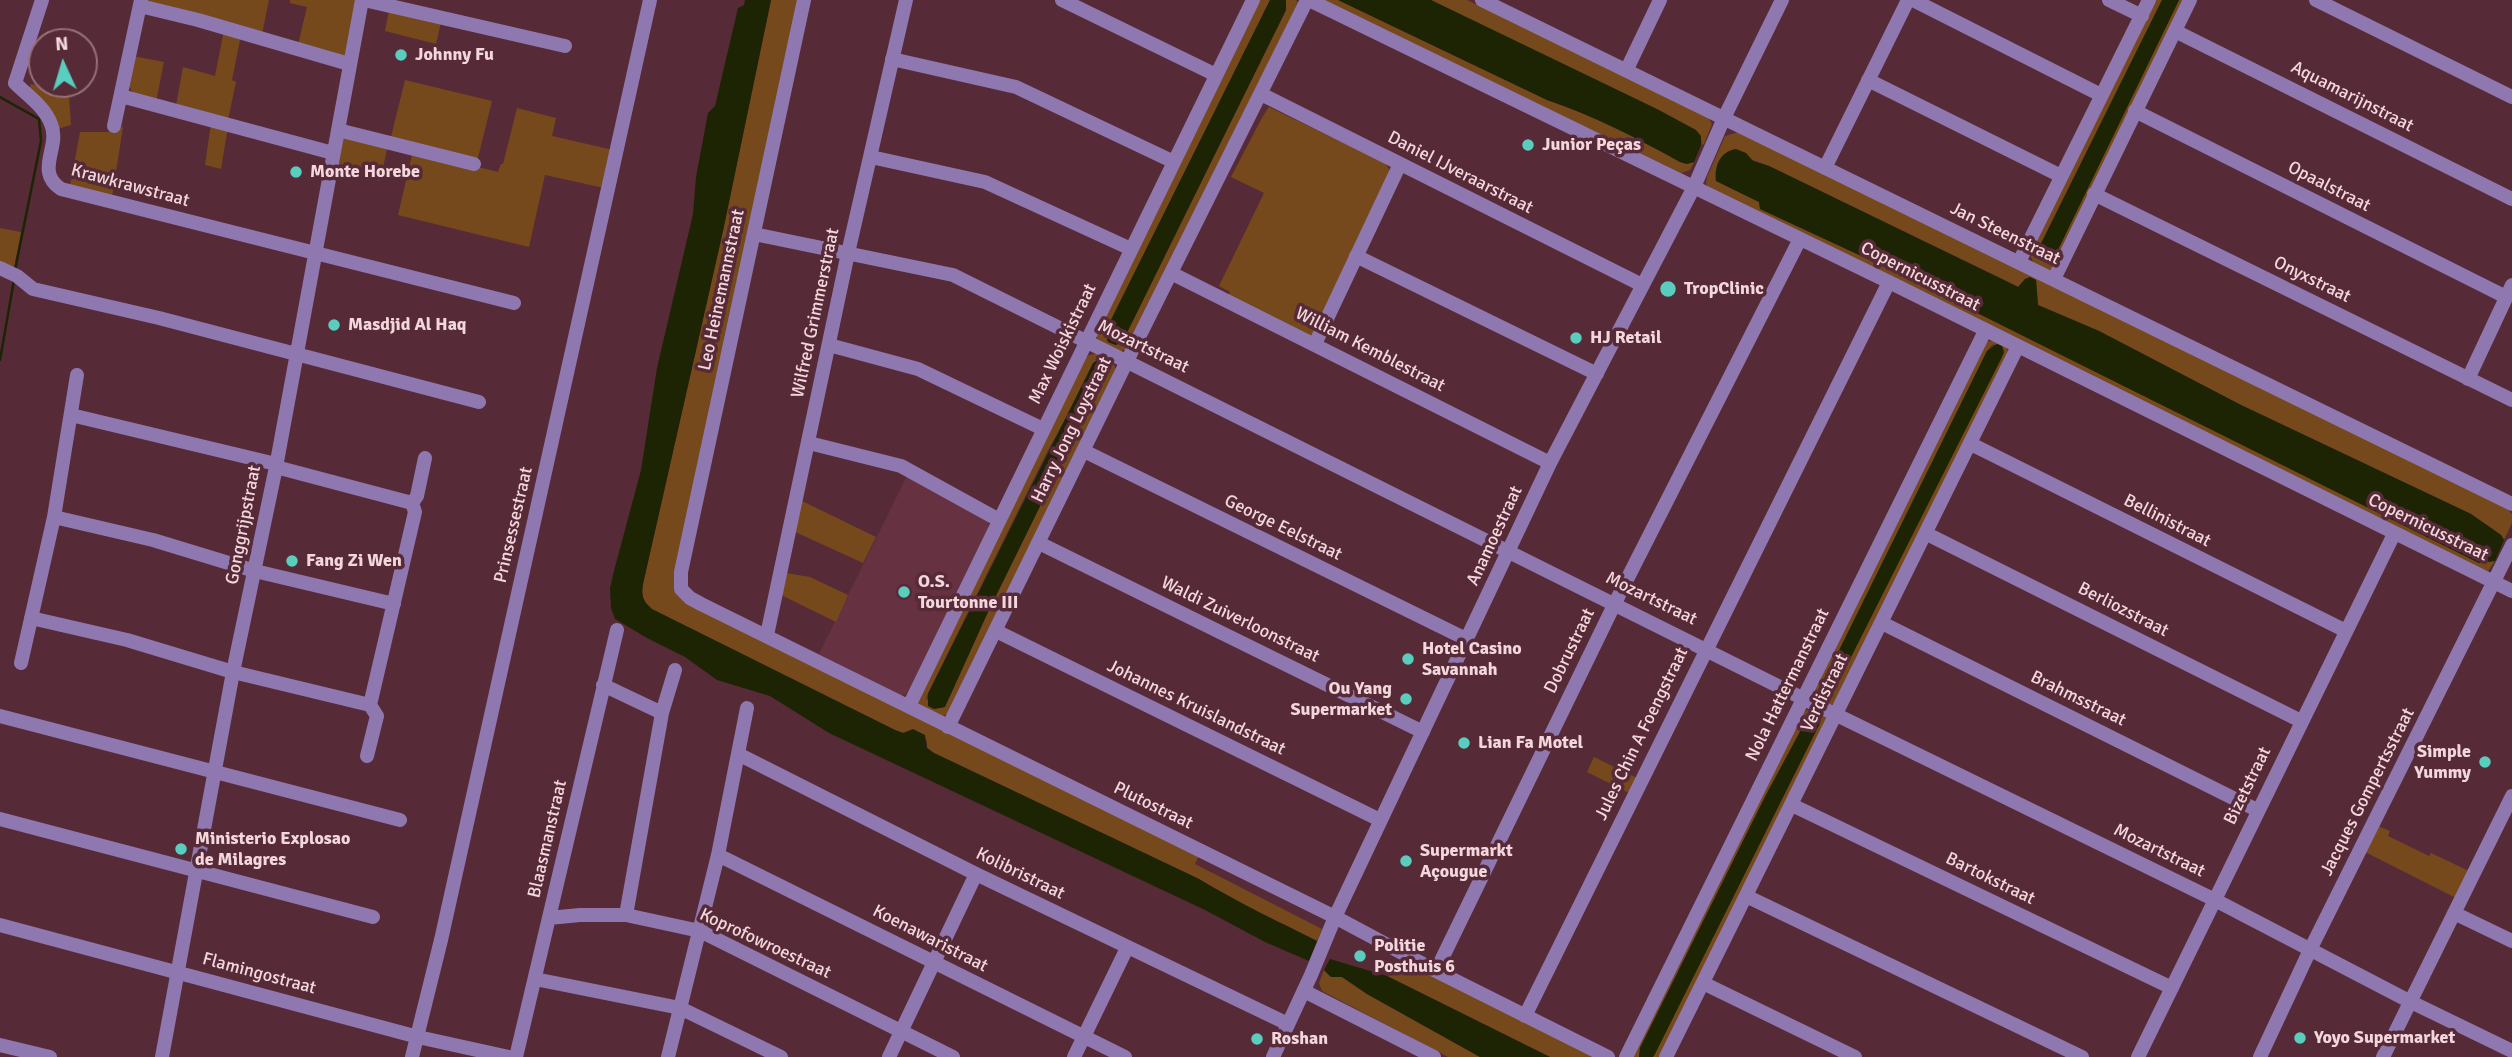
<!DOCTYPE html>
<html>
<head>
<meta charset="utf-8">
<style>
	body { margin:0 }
	#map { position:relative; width:2512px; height:1057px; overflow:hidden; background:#562b37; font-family:Signika,sans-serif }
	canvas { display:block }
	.north { position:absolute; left:28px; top:28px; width:70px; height:70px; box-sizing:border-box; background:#562b37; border:2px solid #957079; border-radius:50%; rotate:356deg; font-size:19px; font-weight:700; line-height:28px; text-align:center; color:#f3d7dd }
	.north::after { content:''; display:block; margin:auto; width:24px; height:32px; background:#59cebe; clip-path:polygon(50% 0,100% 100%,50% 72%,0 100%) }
</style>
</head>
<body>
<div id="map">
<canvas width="2512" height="1057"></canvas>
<div class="north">N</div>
</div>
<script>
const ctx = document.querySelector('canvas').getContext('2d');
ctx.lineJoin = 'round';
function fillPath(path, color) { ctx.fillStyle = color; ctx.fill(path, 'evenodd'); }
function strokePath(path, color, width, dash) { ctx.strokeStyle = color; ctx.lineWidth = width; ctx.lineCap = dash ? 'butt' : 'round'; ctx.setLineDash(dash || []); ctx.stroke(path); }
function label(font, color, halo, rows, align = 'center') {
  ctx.font = font + ' Signika,sans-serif'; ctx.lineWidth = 7; ctx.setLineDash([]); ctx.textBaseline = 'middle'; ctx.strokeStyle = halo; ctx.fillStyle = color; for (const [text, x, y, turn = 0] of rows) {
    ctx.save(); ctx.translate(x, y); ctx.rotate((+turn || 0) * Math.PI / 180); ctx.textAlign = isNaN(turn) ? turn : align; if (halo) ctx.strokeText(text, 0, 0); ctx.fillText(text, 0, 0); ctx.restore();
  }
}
const built = new Path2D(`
	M907,476L986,519L989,524L988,531L910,691L905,695H899L819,654Z`);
const green = new Path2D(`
	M146,0H269L262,34L149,4Z
	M290,0H357L345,57L298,45L307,7L290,3Z
	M771,0H799L694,483L674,591L678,596L724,620L1199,855L1195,864L1322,929L1317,941C1277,921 1237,902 1199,879L934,753L927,748V741L908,732L903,733L895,730L651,609C643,601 641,596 643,584L723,231Z
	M1256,0H1270L1105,332L1108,342L1116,345L1123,340L1286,10V0H1296L1298,3L1127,349L1118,352L1097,339L1096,332Z
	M1321,0H1338L1547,100C1594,116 1637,138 1680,162L1687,164L1694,162L1690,170L1681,173Z
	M1431,0H1467L1708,117L1712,124L1704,144L1701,145L1702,141Z
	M2154,0H2162L2037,251L2046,261L2054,258L2179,0H2185L2054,269L2049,271L2034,264L2030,255Z
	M389,10L441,22L436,44L385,31Z
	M224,30L241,35L232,80L236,82L228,120L176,106L183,67L215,76Z
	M133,56L164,62L156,102C145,99 134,98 129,86Z
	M405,80L492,101L477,162L390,141Z
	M31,84L60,91L61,95L69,97L71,125L57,129L28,90Z
	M1269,107L1385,163L1391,172L1312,337L1228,296L1230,292L1219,286L1264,193L1231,177L1263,116Z
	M517,108L556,118L552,136L613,150L604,188L545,175L529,247L398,215L413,151L498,172L501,164H503Z
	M211,123L228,127L221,169L205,165Z
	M123,127L112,197L70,186L80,132H108Z
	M1739,132L2507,509L2512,514V523L2504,540L2501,535L2471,514L2241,405L2099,331L2038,305L2036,280L2025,279L2019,287L1769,166L1748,158L1716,181L1759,202L1760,209L1885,267L2479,563L2495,561L2488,571L2479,568L1709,188L1706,184L1707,177L1725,136Z
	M343,138L388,145L380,181L338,171Z
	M0,228L21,232L14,268L0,265Z
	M1992,340L2007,346L2008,353L1835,703L1830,705L1814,698L1812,695L1987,342ZM1997,344L2002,347V357L1914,529L1820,695V689L1987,351L1992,345Z
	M1099,353L1113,361L1116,371L948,714L940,717L919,707L916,701L1084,360L1089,355ZM1100,358L1107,362V370L988,612L950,696L942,708L926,699L928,693L1048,450Z
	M800,500L876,537L863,563L793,531Z
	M786,573L810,577L848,595L836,622L781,595Z
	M1811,708L1825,715L1827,719L1662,1057H1653L1820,723V720L1810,713L1766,795L1640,1048L1639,1057H1631L1802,713Z
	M1594,757L1637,778L1629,793L1587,772Z
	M2378,826L2390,831L2388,836L2429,856L2431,853L2469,871L2456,898L2365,852Z
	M1412,963L1599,1057H1550L1387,976L1397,975Z
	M1324,970L1331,977H1342L1367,994L1480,1057H1448L1322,991L1319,983Z`);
const water = new Path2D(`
	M745,0H771L723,231L643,584C641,596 643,601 652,609L895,730L903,733L913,729L925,735L927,748L934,753L1199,879C1237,902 1277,921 1317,941L1309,961L1265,942L1205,910L829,733L770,696L717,680L685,657L647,638L615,619L611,608L610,588L614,571L641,470L657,368L693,214L696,177L708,113L715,106L738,8L744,5Z
	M1270,0H1286V10L1123,341L1116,345L1108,342L1105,332Z
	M1338,0H1431L1657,109L1696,130L1701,136V145L1694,162L1687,164L1680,162C1637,138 1594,116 1547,100Z
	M2162,0H2179L2054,258L2046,261L2040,259L2037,252Z
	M1736,149L1746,153L1753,161L1769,166L2018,287L2025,279L2030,277L2036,280L2038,305L2099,331L2241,405L2471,514L2501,535L2504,540L2495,561L2479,563L1885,267L1760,209L1759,202L1716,181C1714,167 1720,151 1736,149Z
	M1997,344L2002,346L2004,352L2002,357L1832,695L1826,698L1820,695V689L1987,351Z
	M1100,358L1108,362L1107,370L988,612L945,707L934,709L928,706V694L1093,363Z
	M1810,713L1819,716L1820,723L1655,1054L1653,1057H1639L1640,1048L1766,795Z
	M1330,959L1387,976L1550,1057H1480L1367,994L1342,977H1331L1324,970Z`);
const stream = new Path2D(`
	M0,97L39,119L41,141L15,270
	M0,360L14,280`);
const minor = new Path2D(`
	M42,0L15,83C27,95 45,107 51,124C61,147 34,171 61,189L514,303
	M364,0L565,46
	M804,0L681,572V589L690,598L701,604L1335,917L1436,971L1608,1057
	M1062,0L1216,75
	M1309,0L1889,282L2512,591
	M1482,0L2512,504
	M1913,0L2101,95
	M2109,0L2142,16
	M2316,0L2512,97
	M140,6L198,20L349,64
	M2175,31L2512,199
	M892,59L1016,87L1174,162
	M1627,69L1660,0
	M1868,80L2061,176
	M1261,94L1642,285
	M121,96L333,153
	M2135,111L2506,297
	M114,126L141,0
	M338,130L474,164
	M871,157L985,182L1131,249
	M1825,168L1908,0
	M2094,194L2512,400
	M754,234L953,275L1802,698L2215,900L2409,1001L2512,1051
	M1356,256L1597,374
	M2019,262L2149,0
	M0,268L17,276L33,289L159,318L479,402
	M1171,273L1550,463
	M2054,279L2190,0
	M1315,344L1400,164
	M829,345L918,369L1043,429
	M2468,379L2512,285
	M71,415L276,464
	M809,443L901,466L999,520
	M1971,444L2346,631
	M1084,451L1466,639
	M276,467L412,503
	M412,503L417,496L425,458
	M54,517L153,540L255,571L394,604
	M1927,534L2301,721
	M1039,543L1423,732
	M31,618L127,640L233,672L370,705
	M1882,623L2257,810
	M996,631L1380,820
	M767,635L848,253L906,0
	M21,663L54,517L77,375
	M603,685L662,713
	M370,705L415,512L412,503
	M909,706L1253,0
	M0,716L400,820
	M948,727L1127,361L1307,0
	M738,754L976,874L1288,1024
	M367,756L377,716L370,705
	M1792,805L2172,988
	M0,819L373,917
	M718,855L1125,1057
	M1746,896L2082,1057
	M2454,913L2512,941
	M626,915L662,713L675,670
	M549,918L580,915H626L700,931L953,1057
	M0,925L418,1037L509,1057
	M1436,971L1615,603L1800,239
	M535,979L680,1008L781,1057
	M1703,983L1855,1057
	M1304,991L1434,1057
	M1525,1016L1889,282
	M0,1045L50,1057
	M162,1057L233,672L276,467L362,0
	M412,1057L441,940L650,0
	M516,1057L617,630
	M668,1057L718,855L747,708
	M889,1057L976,874
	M1074,1057L1127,948
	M1273,1057L1311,975L1335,917L1550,463L1694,187L1724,118L1782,0
	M1626,1057L1985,331
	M1666,1057L2018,346
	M2138,1057L2394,534
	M2260,1057L2310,950L2512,545
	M2383,1057L2512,796`);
const markers = [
	[401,55,7,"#59cebe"],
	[1528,145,7,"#59cebe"],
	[296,172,7,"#59cebe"],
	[1668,289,9,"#59cebe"],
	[334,325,7,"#59cebe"],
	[1576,338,7,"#59cebe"],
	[292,561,7,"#59cebe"],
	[904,592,7,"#59cebe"],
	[1408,659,7,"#59cebe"],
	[1406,699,7,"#59cebe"],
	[1464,743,7,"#59cebe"],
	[2485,762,7,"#59cebe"],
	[181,849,7,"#59cebe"],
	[1406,861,7,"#59cebe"],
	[1360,956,7,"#59cebe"],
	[2300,1038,7,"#59cebe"],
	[1257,1039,7,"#59cebe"]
];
const poiNames = [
	["Johnny Fu",415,55],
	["Junior Peças",1542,145],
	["Monte Horebe",310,172],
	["TropClinic",1684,289],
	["Masdjid Al Haq",348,325],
	["HJ Retail",1590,338],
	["Fang Zi Wen",306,561],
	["O.S.",918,582],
	["Tourtonne III",918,603],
	["Hotel Casino",1422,649],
	["Savannah",1422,670],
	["Ou Yang",1392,689,"right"],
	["Supermarket",1392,710,"right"],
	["Lian Fa Motel",1478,743],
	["Simple",2471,752,"right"],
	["Yummy",2471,773,"right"],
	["Ministerio Explosao",195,839],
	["de Milagres",195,860],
	["Supermarkt",1420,851],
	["Açougue",1420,872],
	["Politie",1374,946],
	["Posthuis 6",1374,967],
	["Yoyo Supermarket",2314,1038],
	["Roshan",1271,1039]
];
const streetNames = [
	["Aquamarijnstraat",2352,97,27],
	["Daniel IJveraarstraat",1460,173,27],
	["Krawkrawstraat",130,186,15],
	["Opaalstraat",2329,187,27],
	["Jan Steenstraat",2005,234,26],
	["Copernicusstraat",1920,277,27],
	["Onyxstraat",2312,280,26],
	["Leo Heinemannstraat",722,290,-78],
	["Wilfred Grimmerstraat",816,313,-78],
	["Max Woiskistraat",1063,344,-64],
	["Mozartstraat",1143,347,26],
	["William Kemblestraat",1370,350,27],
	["Harry Jong Loystraat",1072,430,-64],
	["Bellinistraat",2167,521,27],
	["Gonggrijpstraat",244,525,-79],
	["Prinsessestraat",514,525,-77],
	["George Eelstraat",1283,528,26],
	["Copernicusstraat",2428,528,26],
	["Anamoestraat",1495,536,-65],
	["Mozartstraat",1651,599,26],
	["Berliozstraat",2123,610,27],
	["Waldi Zuiverloonstraat",1240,620,26],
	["Dobrustraat",1570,651,-64],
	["Nola Hattermanstraat",1788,685,-64],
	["Verdistraat",1825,693,-64],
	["Brahmsstraat",2078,699,26],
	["Johannes Kruislandstraat",1196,708,26],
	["Jules Chin A Foengstraat",1642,734,-64],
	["Bizetstraat",2248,786,-64],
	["Jacques Gompertsstraat",2368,792,-63],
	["Plutostraat",1153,806,26],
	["Blaasmanstraat",548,839,-77],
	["Mozartstraat",2159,851,26],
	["Kolibristraat",1020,874,26],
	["Bartokstraat",1990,879,26],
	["Koenawaristraat",930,939,27],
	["Koprofowroestraat",765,944,25],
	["Flamingostraat",259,974,15]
];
fillPath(built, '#663241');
fillPath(green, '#75491b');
fillPath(water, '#1c2404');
strokePath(stream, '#1c2404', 2.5);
strokePath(minor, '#8f78b0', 14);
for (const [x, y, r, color] of markers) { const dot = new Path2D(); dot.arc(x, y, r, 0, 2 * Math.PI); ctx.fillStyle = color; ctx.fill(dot); strokePath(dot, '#562b37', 2.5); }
label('bold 18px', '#f3d7dd', '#562b37', poiNames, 'left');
label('18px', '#f3d7dd', '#562b37', streetNames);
</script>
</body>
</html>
